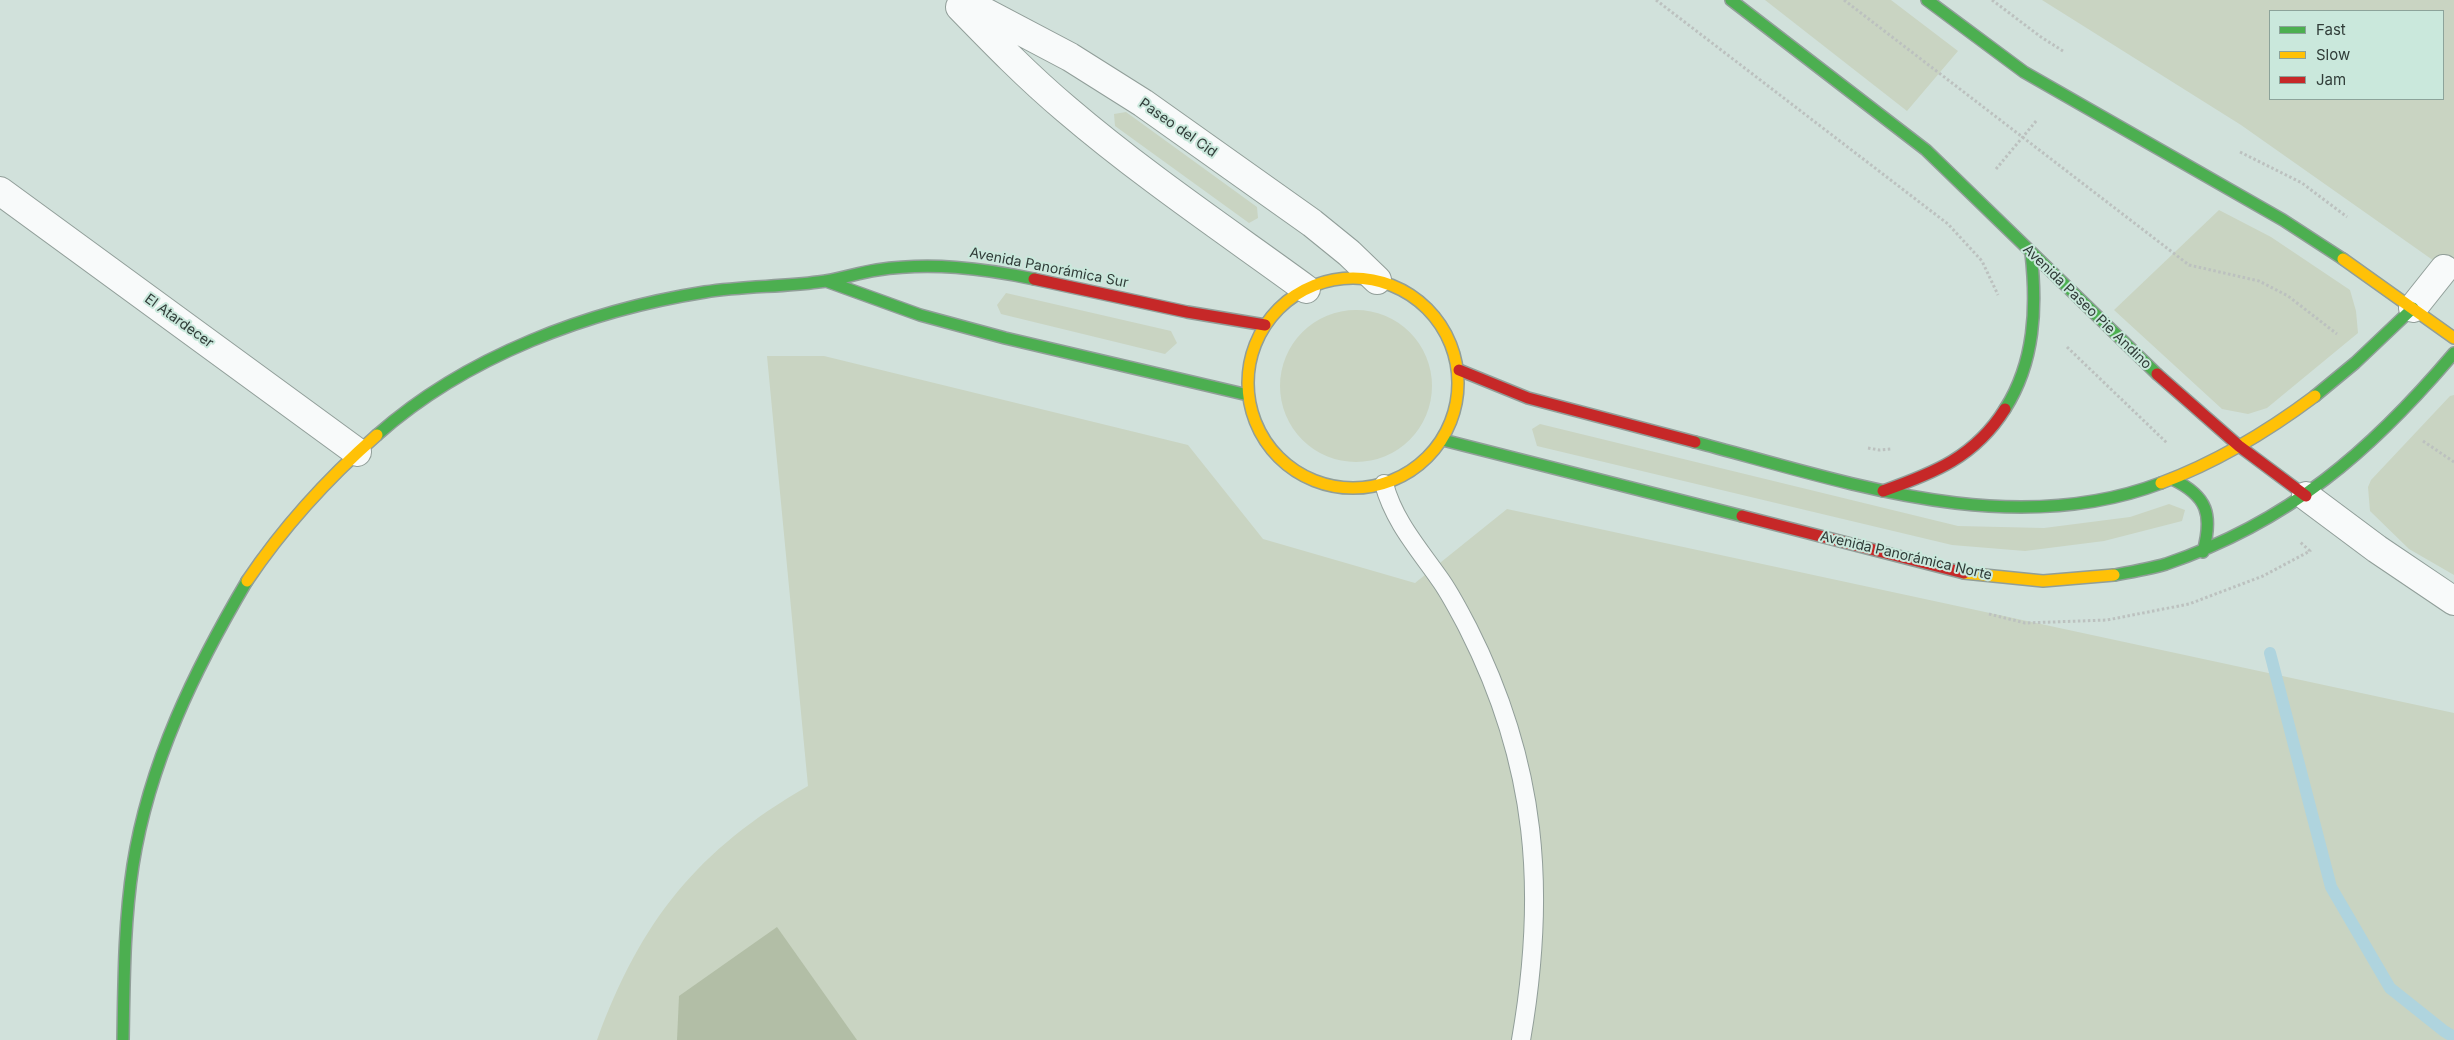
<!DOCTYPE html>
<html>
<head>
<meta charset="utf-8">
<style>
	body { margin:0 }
	#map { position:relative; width:2454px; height:1040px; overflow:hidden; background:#d1e1db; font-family:Inter,sans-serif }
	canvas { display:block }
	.legend { position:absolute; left:2269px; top:10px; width:175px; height:90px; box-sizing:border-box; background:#cae8dc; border:1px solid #8ca39a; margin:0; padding:6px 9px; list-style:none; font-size:15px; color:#303c38 }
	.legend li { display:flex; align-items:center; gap:10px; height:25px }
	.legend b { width:25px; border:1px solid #8ca39a }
</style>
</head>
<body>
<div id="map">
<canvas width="2454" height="1040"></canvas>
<ul class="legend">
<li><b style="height:6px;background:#4caf50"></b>Fast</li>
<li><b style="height:6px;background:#ffc107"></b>Slow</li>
<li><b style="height:6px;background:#c62828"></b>Jam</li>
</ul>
</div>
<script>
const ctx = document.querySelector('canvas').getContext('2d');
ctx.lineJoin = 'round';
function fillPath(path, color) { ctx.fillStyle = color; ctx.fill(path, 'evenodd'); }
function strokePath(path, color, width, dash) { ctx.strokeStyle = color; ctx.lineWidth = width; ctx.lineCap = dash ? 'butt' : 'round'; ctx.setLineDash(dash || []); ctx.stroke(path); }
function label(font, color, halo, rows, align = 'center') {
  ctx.font = font + ' Inter,sans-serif'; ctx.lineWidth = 4; ctx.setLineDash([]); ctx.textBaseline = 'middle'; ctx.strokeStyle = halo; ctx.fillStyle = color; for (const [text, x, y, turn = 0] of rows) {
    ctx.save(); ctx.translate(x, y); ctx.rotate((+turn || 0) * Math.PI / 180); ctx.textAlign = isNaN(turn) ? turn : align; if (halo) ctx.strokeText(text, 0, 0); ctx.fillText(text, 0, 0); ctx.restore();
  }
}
const green = new Path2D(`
	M1765,0H1891L1958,51L1907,111Z
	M2042,0H2454V275L2241,125ZM2270,11H2443V99H2270Z
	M1126,112L1257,207L1258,218L1249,223L1115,126L1114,114Z
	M2219,210L2271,237L2350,290L2356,311L2358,333L2267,408L2248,414L2222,409L2114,310Z
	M1006,293L1171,331L1177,343L1165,354L1001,314L997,305Z
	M1280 386a76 76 0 1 1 152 0a76 76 0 1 1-152 0Z
	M767,356H824L1188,445L1263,539L1415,583L1507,509L2454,713V1040H597C641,920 697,850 808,786Z
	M2454,395V575L2409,549L2370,511L2368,487L2371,480L2450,396Z
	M1540,424L1958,526L2044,528L2130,517L2169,504L2185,510L2182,521L2104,541L2025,551L1952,545L1537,446L1532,429Z`);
const forest = new Path2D(`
	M777,927L857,1040H677L679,996Z`);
const stream = new Path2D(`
	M2270,653L2331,887L2390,988L2444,1031L2454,1037`);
const path = new Path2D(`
	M1656,0L1948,224L1982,261L1998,295
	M1844,0L2189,265L2259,281L2288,296L2337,334
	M1992,0L2041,37L2063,51
	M2240,152L2302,183L2347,217
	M1996,169L2037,120
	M2067,347L2167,443
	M2423,441L2454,462
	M1868,448L1879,450L1891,449
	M1989,614L2025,623L2107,620L2189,604L2263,576L2310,551L2300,542`);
const lane = new Path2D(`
	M1384,484C1394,521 1418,548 1439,578C1450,593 1459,611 1468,628C1537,764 1547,891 1521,1040`);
const street = new Path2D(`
	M962,0L1070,57L1143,103L1312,223L1349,253L1377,280
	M960,7C994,42 1028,77 1066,109C1142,174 1225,230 1306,289
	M0,191L357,452
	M2413,308L2444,269
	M2306,496L2377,549L2454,601`);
const fast = new Path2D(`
	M1731,0L1926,150L2157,374
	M1927,0L2024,72L2283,220L2343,259
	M826,281L920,315L1005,338L1248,395
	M2315,396L2355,363L2413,308
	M2005,409C2035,362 2037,307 2031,253
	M377,435C466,356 590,310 705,292C743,286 781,287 818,282C838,280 857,273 877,270C930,262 982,268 1034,279
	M1443,440L1742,516
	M1695,442C1843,481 2009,541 2161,483
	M2172,479C2208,496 2213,515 2203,552
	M2114,575C2131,572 2149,569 2166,564C2289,522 2371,451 2454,353
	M123,1040C124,982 124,923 133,865C149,763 195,669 247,581`);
const slow = new Path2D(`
	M2343,259L2454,338
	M1248 383a105 105 0 1 1 210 0a105 105 0 1 1-210 0Z
	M2161,483C2217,462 2267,432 2315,396
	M1964,573L2043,581L2114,575
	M247,581C284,526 328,478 377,435`);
const jam = new Path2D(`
	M1034,279L1187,312L1265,325
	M1459,370L1528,398L1695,442
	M2157,374L2239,446L2306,496
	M1883,491C1934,473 1975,457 2005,409
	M1742,516L1964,573`);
const streetNames = [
	["Paseo del Cid",1178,128,35],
	["Avenida Panorámica Sur",1049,268,11],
	["Avenida Paseo Pie Andino",2087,307,44],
	["El Atardecer",179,321,36],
	["Avenida Panorámica Norte",1906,556,13]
];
fillPath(green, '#c9d4c2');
fillPath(forest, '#b2bea6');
strokePath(stream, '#afd4de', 12);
strokePath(lane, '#919e99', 20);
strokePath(street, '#919e99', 30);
strokePath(fast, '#919e99', 14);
strokePath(slow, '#919e99', 14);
strokePath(jam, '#919e99', 14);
strokePath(path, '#bcc1bf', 3, [2.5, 2.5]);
strokePath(lane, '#f8fafa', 18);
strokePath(street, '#f8fafa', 28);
strokePath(fast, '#4caf50', 11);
strokePath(slow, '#ffc107', 11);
strokePath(jam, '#c62828', 11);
label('14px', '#303c38', '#cae8dc', streetNames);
</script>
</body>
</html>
